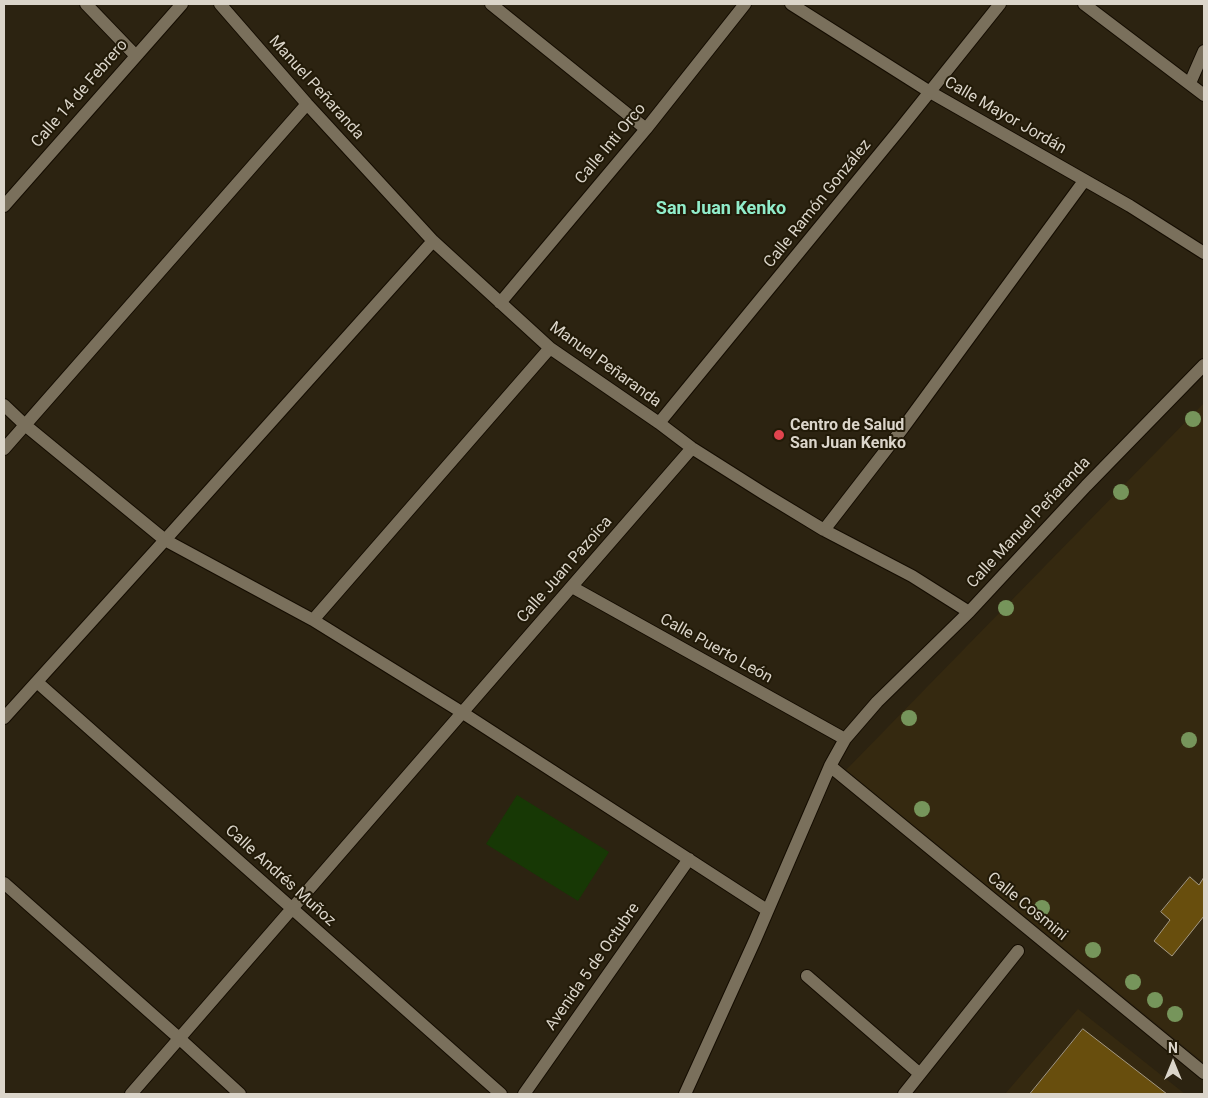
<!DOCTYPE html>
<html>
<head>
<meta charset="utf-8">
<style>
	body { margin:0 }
	#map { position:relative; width:1208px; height:1098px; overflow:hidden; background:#2c2311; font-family:Roboto,sans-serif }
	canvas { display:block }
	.frame { position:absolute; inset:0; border:5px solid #dbd5ca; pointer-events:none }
	.north { position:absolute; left:1148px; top:1038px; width:50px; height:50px; -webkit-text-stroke:4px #221a08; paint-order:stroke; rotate:0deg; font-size:14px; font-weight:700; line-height:20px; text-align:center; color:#dbd5ca }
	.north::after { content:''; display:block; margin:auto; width:18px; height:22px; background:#dbd5ca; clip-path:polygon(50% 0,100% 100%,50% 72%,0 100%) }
</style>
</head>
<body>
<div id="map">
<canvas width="1208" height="1098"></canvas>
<div class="frame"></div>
<div class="north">N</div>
</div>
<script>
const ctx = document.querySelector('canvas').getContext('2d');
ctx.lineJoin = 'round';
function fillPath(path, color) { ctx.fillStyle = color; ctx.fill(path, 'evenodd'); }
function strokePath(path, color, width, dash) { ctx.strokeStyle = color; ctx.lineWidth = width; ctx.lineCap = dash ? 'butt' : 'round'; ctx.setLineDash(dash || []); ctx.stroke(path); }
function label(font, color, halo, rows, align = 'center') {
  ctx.font = font + ' Roboto,sans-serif'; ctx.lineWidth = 4; ctx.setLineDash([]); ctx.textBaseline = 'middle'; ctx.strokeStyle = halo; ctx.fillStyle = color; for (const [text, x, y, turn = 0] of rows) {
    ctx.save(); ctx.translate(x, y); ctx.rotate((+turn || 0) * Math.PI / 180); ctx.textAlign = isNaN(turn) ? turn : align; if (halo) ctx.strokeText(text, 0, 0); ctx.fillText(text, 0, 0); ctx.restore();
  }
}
const built = new Path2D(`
	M1204,403V1063L846,770Z
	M1078,1009L1185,1094H1005Z`);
const green = new Path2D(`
	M517,795L609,852L578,901L486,844Z`);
const building = new Path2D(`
	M1190,877L1199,885L1204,877V916L1172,956L1154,941L1170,920L1161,912Z
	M1083,1029L1167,1094H1030Z`);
const minor = new Path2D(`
	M86,4L135,55
	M220,4L307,104L433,241L550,348L659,423L692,448L763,493L824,530L912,576L969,612
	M491,4L646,129
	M791,4L930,92L1130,206L1204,253
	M1190,83L1204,51
	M4,206L182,4
	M500,303L646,129L745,4
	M4,405L25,425L165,540L313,620L463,713L767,910
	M659,423L900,129L1000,4
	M4,449L307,104
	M824,530L903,428L1084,181
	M572,587L845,739
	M313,620L550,348
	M37,682L501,1094
	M4,718L165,540L433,241
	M830,766L1204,1073
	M4,883L180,1039L240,1094
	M807,976L920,1074
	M131,1094L692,448
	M524,1094L689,859
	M685,1094L755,940L830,766L845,739L877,702L969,612L1086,486L1204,365
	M904,1094L1018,951`);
const tertiary = new Path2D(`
	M1084,4L1204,95`);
const trees = [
	[1193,419],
	[1121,492],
	[1006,608],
	[909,718],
	[1189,740],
	[922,809],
	[1042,908],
	[1093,950],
	[1133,982],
	[1155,1000],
	[1175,1014]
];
const markers = [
	[779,435,6,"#e0444e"]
];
const streetNames = [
	["Manuel Peñaranda",316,88,48],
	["Calle 14 de Febrero",80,94,-49],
	["Calle Mayor Jordán",1005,116,30],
	["Calle Inti Orco",611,144,-50],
	["Calle Ramón González",818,204,-51],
	["Manuel Peñaranda",605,365,36],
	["Calle Manuel Peñaranda",1029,523,-47],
	["Calle Juan Pazoica",565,570,-49],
	["Calle Puerto León",716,649,29],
	["Calle Andrés Muñoz",280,876,42],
	["Calle Cosmini",1027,907,39],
	["Avenida 5 de Octubre",593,967,-55]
];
const poiNames = [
	["Centro de Salud",790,426],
	["San Juan Kenko",790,444]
];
const neighbourhoodNames = [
	["San Juan Kenko",721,209]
];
fillPath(built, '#352910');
fillPath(green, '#173805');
fillPath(building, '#684e0d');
strokePath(building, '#a49984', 1);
strokePath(minor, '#140c00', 14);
strokePath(tertiary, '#140c00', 14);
strokePath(minor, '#7a705c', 12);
strokePath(tertiary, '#7a705c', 12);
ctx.fillStyle = '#76955b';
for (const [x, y] of trees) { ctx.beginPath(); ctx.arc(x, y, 8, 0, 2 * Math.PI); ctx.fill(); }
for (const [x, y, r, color] of markers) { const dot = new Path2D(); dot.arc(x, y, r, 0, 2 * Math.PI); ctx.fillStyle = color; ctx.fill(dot); strokePath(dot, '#221a08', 2); }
label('16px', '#dbd5ca', '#221a08', streetNames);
label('bold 16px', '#dbd5ca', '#221a08', poiNames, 'left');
label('bold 18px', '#91ecca', '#221a08', neighbourhoodNames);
</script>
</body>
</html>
